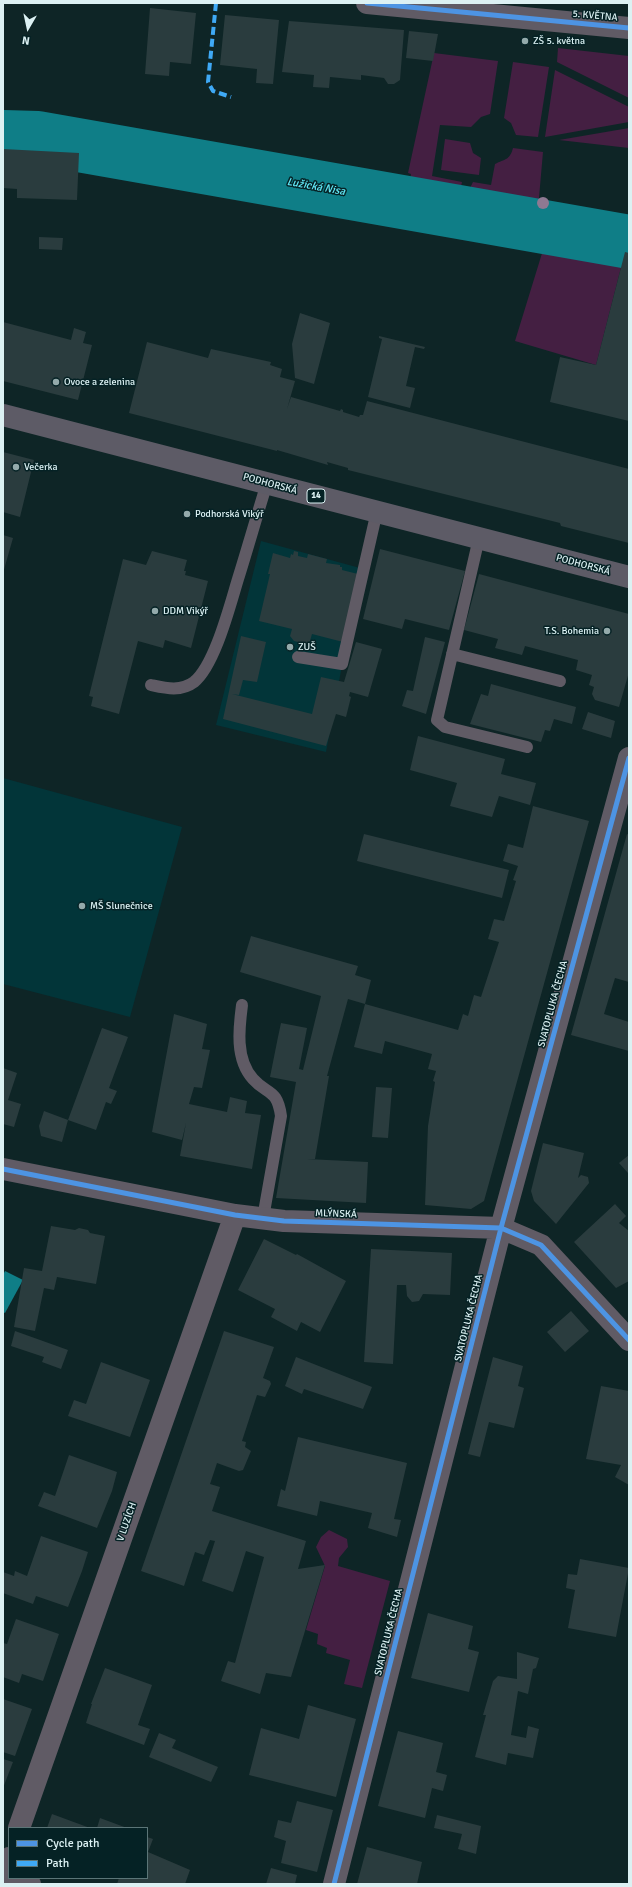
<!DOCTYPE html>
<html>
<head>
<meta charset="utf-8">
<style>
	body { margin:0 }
	#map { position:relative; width:632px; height:1887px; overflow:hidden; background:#0e2526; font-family:Signika,sans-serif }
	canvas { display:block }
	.frame { position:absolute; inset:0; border:4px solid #dcf1f3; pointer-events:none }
	.legend { position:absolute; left:8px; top:1827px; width:140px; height:52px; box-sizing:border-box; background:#052225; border:1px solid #5b7577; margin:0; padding:5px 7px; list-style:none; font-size:12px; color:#dcf1f3 }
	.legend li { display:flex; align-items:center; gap:8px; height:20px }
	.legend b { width:20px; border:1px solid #5b7577 }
	.north { position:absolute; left:8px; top:8px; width:40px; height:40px; -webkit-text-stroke:3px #052225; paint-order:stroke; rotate:189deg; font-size:11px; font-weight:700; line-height:16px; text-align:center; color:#dcf1f3 }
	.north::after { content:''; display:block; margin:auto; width:14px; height:18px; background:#dcf1f3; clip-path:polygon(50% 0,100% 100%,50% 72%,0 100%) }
</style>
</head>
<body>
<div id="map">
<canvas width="632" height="1887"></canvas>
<div class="frame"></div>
<ul class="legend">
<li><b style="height:5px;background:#4d94e3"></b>Cycle path</li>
<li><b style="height:5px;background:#3fa9f5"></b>Path</li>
</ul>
<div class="north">N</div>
</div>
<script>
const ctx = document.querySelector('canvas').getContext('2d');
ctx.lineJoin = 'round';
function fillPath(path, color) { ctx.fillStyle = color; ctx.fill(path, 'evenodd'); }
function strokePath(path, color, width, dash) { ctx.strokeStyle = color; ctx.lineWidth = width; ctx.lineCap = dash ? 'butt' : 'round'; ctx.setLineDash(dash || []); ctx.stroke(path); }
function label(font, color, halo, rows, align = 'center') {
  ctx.font = font + ' Signika,sans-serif'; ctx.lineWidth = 3; ctx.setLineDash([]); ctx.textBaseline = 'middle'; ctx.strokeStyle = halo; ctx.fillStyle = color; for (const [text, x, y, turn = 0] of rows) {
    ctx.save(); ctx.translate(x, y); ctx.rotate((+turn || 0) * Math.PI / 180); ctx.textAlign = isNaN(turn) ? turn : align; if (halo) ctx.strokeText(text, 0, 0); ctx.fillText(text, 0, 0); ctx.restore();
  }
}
const built = new Path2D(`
	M261,541L360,568L326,752L216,725Z
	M3,778L182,827L130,1017L3,984Z`);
const green = new Path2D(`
	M558,48L629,56V98L557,62Z
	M434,53L498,61L490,114L481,117L471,127L440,125L432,176L462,182L459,196L409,188L411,174L408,173Z
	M513,62L549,67L538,137L516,135L511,123L504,118Z
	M555,70L629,107V122L545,137Z
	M629,128V148L559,140Z
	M445,139L470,143L473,153L481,158L479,175L441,170Z
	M513,148L543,152L538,209L466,196L473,182L491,185L495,164C505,159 510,160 513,148Z
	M547,237L625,252L596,365L515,341Z
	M329,1530L347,1539L348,1547L339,1558L338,1566L390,1581L362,1688L344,1684L350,1660L326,1653L327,1648L317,1644L318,1634L306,1630L325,1566L316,1547L321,1537Z`);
const water = new Path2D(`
	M5,1271L23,1280L5,1313L3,1312V1275Z`);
const river = new Path2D(`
	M3,137L38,138L629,242`);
const building = new Path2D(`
	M150,8L196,13L191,64L170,62L169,76L145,74Z
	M225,15L279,20L273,84L256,83L257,69L220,65Z
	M289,21L404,30L400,80L394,84H388L384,78L361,75V80L330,77L329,88L313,87L314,75L282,72Z
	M409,31L438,34L433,61L406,58Z
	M3,149L79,153L77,200L17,198V189L3,188Z
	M39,237L63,238L62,250L39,249Z
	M625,252L629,253V421L550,402L560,357L596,365Z
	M300,313L330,323L314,384L295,378L292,344Z
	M3,322L71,340L74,328L86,332L83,343L92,345L78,400L3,381Z
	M379,336L425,347L424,349L415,347L406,386L415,388L410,408L368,397L382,339L379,338Z
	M147,342L208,358L211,349L271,362L270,365L282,369L280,377L295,381L287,409L291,397L340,411L341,409L343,410V412L359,417L360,415H363L367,401L629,469V543L561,526L560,523L348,470V468L327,462L328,465L277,450V451L129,413Z
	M3,452L34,460L20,517L3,512Z
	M3,535L13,538L3,573Z
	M380,549L465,571L449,630L405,619L402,629L363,619Z
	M152,551L187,560L184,571H186L185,575L208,581L191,648L165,640L163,648L138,641L119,714L91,706L93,697L89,696L123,559L146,565Z
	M294,551L298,552V556L307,558L308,554L327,559L326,563L340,565V567H342V570L358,574L343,642L312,634L310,641L306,644L294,641L290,636L292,629L259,621L270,574H268L273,553L290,558L291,554L293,555Z
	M479,574L629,614V672L619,707L595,700L592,694L594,687L589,685L592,675L576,670L578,660L525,646L522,655L495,648L498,639L464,630Z
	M241,636L266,642L257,682L243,680L239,695L232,694L312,714L321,677L344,682L356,642L382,649L368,697L350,692L349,696L351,697L346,717L336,714L326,746L223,719Z
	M425,637L445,642L426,714L402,706L407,690L413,691Z
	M491,684L576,707L572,724L554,719L550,731L545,730L541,742L470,724L481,694L488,696Z
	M588,712L615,721L611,738L582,729Z
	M418,736L505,759L501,774L536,783L530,805L499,796L492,817L450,806L457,783L410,770Z
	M533,806L589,821L484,1201L471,1209L425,1205L428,1126L435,1082L433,1081L436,1071L428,1069L432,1054L385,1041L382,1054L354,1047L365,1004L458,1030L463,1014L468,1016L474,995L481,997L499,942L488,939L494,919L504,921L516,881L513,880L518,866L503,861L508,844L523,848Z
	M364,834L509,870L502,898L357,861Z
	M627,834L629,835V982L615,978L604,1014L629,1022V1051L571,1035Z
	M251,936L358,966L355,975L371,980L365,1004L348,999L327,1076H329L315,1159H307L368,1162L366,1203L276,1198L296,1082L270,1077L278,1037L281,1023L307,1028L299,1069L303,1070L321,996L240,972Z
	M174,1014L207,1024L202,1049L210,1050L202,1088L194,1087L189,1104L227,1112L230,1097L247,1101L245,1113L261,1115L252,1169L180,1156L186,1123L182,1140L152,1132Z
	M102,1028L128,1037L109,1088L117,1091L111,1104L106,1102L96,1130L68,1120Z
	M3,1068L17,1073L8,1100L21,1104L14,1127L3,1124Z
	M376,1087L392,1088L388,1138L372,1137Z
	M44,1111L68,1120L62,1142L41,1136L39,1126Z
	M543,1143L584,1153L578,1178L581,1175L588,1177L589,1183L556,1224L534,1201L531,1191Z
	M629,1155V1172L628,1173L619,1163Z
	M615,1204L626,1216L619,1223L629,1231V1281L616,1288L574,1242Z
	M51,1226L75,1230L79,1228L88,1230L90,1233L105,1236L96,1284L57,1277L54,1290L44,1288L35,1331L14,1327L24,1268L42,1271Z
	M264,1239L296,1255L297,1254L346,1281L320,1332L301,1322L297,1331L271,1317L275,1309L238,1290Z
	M371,1249L452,1253L450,1295L423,1294L419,1301L412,1302L407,1296L406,1285H397L393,1364L364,1362Z
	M571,1311L589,1331L565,1352L547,1332Z
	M15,1331L68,1350L61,1369L42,1362L44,1357L11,1346Z
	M224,1331L274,1347L263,1378L270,1381L271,1384L265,1397L257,1395L242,1441L246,1442L245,1447L251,1451L243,1470L239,1471L217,1463L210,1484L220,1487L212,1511L306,1541L298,1569L325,1565L291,1677L266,1673L260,1694L221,1681L228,1661L235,1663L264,1557L246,1551L233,1592L202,1581L215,1541L210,1540L204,1555L195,1552L184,1586L141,1571Z
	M296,1357L372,1387L363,1409L304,1389L302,1394L285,1386Z
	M493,1357L523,1366L518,1386L524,1388L514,1428L489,1422L480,1457L468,1454Z
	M101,1362L150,1380L130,1437L68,1416L74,1400L86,1404Z
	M601,1386L629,1391V1485L615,1477L621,1465L586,1459Z
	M298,1437L407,1463L394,1519L401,1520L397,1537L368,1528L372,1513L320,1501L317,1516L277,1506L281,1489L285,1491Z
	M69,1455L117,1472L112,1491L97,1528L38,1506L44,1492L55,1496Z
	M41,1536L88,1552L82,1571L68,1607L36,1596L33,1604L3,1593V1572L14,1576L15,1571L27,1576Z
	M580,1559L629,1568L616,1637L568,1628L575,1590L566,1588L568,1574L577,1575Z
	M428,1613L473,1626L468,1649L479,1652L469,1692L411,1678Z
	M16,1619L59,1634L43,1681L22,1674L19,1683L3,1677V1643L7,1644Z
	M517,1652L539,1658L536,1668L533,1669L528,1694L518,1691L511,1735L526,1738L528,1726L539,1729L533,1758L508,1753L506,1765L475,1757L486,1715H483L493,1681L498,1676L517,1679Z
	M105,1668L152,1685L138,1725L150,1729L144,1745L86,1723L92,1704H91Z
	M3,1699L32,1709L15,1756L3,1752Z
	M308,1705L356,1719L336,1797L249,1775L261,1728L299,1739Z
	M398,1731L443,1743L436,1772L447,1775L443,1791L432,1788L425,1818L378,1806Z
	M159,1733L176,1740L172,1748L218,1767L211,1782L149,1757Z
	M3,1759L13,1762L3,1788Z
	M297,1801L333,1810L317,1872L281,1863L286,1841L274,1837L278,1820L291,1823Z
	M52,1814L90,1828H47Z
	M437,1815L481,1826L476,1854L458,1849L462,1834L434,1828Z
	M100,1818L127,1828H97Z
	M147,1837L153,1839L148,1852L190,1870L185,1884H117L119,1878H147Z
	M367,1847L422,1862L417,1884H357Z
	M271,1868L297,1875L295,1884H266Z`);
const service = new Path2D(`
	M479,538L437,720L445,727L527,747
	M452,654L560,681
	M298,657L342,664L377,511
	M151,685C165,688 181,692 194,682C215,665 230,605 238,579C248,547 257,515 267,483
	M242,1005C239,1028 235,1059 253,1079C267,1095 277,1088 281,1116L263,1218`);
const minor = new Path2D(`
	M367,3L629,28
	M3,1169L235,1215L284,1221L501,1228L541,1245L629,1340
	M19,1828L235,1215
	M16,1878L30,1884
	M3,1879L9,1858
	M334,1884L501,1228L629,758`);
const primary = new Path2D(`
	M3,415L629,577`);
const quiet = new Path2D(`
	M216,3L208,82L213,91L231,97`);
const cycleway = new Path2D(`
	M367,3L629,28
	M3,1169L235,1215L284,1221L501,1228L541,1245L629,1340
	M334,1884L501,1228L629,758`);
const trees = [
	[543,203]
];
const markers = [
	[525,41,4,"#94aaab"],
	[56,382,4,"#94aaab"],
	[16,467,4,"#94aaab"],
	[187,514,4,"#94aaab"],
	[155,611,4,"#94aaab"],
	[607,631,4,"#94aaab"],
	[290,647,4,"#94aaab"],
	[82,906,4,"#94aaab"]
];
const shields = [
	[316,496,18]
];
const shieldNames = [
	["14",316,496]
];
const streetNames = [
	["5. KVĚTNA",595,16,5],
	["PODHORSKÁ",270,484,15],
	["PODHORSKÁ",583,565,15],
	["SVATOPLUKA ČECHA",553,1004,-75],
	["MLÝNSKÁ",336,1214,2],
	["SVATOPLUKA ČECHA",469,1318,-76],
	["V LUZÍCH",127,1522,-71],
	["SVATOPLUKA ČECHA",389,1632,-76]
];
const poiNames = [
	["ZŠ 5. května",533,41],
	["Ovoce a zelenina",64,382],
	["Večerka",24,467],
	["Podhorská Vikýř",195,514],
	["DDM Vikýř",163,611],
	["T.S. Bohemia",599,631,"right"],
	["ZUŠ",298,647],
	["MŠ Slunečnice",90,906]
];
const waterNames = [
	["Lužická Nisa",316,187,10]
];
fillPath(built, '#023539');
fillPath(green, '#441f42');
fillPath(water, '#0f7e87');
strokePath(river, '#0f7e87', 54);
fillPath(building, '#2a3c3e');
strokePath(service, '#605b65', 12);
strokePath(minor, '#605b65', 22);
strokePath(primary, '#5d5b66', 22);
strokePath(quiet, '#3fa9f5', 4, [8, 4]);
strokePath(cycleway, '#4d94e3', 5);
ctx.fillStyle = '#8e7992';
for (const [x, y] of trees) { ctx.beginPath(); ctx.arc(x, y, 6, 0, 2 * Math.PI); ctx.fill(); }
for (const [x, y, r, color] of markers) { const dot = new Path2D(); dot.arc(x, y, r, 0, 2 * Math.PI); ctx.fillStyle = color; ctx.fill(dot); strokePath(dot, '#052225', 1.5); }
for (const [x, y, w] of shields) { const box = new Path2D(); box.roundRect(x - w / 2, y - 7, w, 14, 3); ctx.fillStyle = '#052225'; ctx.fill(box); strokePath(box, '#dcf1f3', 1); }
label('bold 9px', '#dcf1f3', null, shieldNames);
label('10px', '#dcf1f3', '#052225', streetNames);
label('10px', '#dcf1f3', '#052225', poiNames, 'left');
label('italic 11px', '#63ebf9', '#052225', waterNames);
</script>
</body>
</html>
